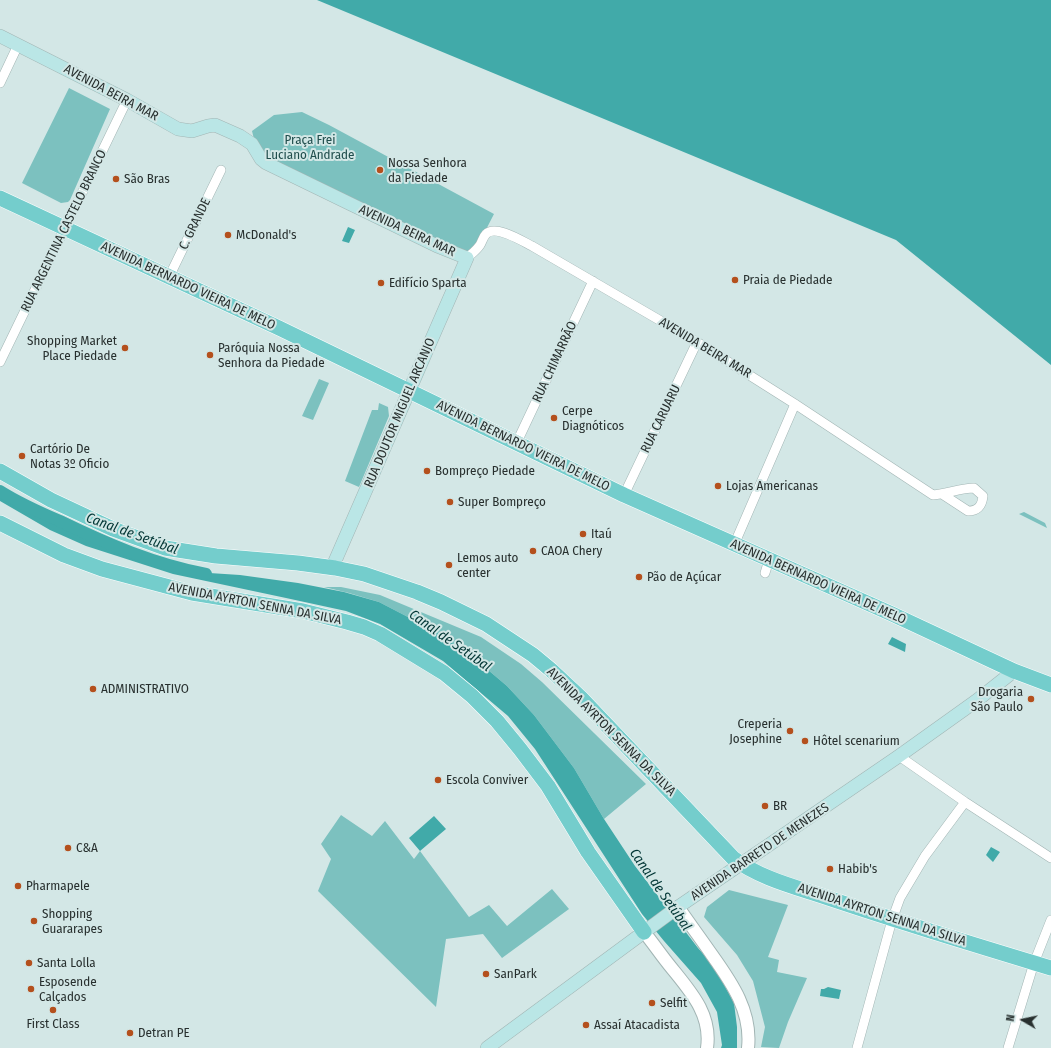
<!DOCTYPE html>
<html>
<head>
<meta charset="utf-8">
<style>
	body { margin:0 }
	#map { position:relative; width:1051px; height:1048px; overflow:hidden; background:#d3e7e6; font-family:"Fira Sans Condensed",sans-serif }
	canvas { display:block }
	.north { position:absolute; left:1003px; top:1000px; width:40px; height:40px; -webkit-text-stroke:3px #d3e7e6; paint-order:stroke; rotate:279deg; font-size:11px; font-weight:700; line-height:16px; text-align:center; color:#28302f }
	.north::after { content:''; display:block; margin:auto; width:14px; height:18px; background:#28302f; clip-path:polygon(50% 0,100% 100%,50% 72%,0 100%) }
</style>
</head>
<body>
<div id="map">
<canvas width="1051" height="1048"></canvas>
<div class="north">N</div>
</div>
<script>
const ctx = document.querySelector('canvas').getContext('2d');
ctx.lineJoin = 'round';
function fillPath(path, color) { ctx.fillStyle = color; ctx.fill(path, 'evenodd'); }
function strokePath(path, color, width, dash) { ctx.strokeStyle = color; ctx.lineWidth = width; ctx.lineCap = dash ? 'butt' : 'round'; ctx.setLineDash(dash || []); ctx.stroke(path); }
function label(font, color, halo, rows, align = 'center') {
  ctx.font = font + ' "Fira Sans Condensed",sans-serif'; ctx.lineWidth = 4; ctx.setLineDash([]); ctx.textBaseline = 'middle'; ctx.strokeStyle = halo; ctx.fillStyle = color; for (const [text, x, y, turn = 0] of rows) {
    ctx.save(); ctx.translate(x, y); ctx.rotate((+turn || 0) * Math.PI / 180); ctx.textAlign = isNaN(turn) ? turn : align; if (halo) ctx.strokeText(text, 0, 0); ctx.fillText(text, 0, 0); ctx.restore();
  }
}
const green = new Path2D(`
	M69,88L110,109L70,200L68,202L61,203L22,183Z
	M302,112L329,125L494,214L476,249L469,252H462L264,157L254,139L252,131L274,115Z
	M319,379L329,383L313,420L302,416Z
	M379,403L388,407L389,416L359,487L345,481L372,410H378Z
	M1024,512L1045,523L1047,528L1019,514Z
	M324,587H341L380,595L481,637L521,664L542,682L646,784L604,819L574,768L534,715L507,686L468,653L433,630L379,602L349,593Z
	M341,815L372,836L385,821L414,859L420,851L469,917L489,905L507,926L552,889L569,909L502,958L483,934L446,939L436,1007L318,891L331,859L321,844Z
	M729,890L788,905L768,957L779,960L777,972L807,978L788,1022L779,1048L761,1047L765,1027L753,981L737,955L704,917L707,907Z`);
const water = new Path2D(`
	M317,0H1051V365L896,240Z
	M348,227L355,230L349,243L342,241Z
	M0,491L35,509L105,543L163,564L194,572L240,575L298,583L344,592L379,602L433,630L468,653L507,686L534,715L574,768L604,819L635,866L698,948L714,966L734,1003L737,1027V1048H721L722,1045L717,1012L701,983L664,941L642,914L535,749L508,716L443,661L380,624L346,611L286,598L173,574L86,546L50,530L0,501Z
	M892,637L906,644L905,652L888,644Z
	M434,816L446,829L420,851L409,838Z
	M991,847L1000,852L993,862L986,855Z
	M828,987L841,990L839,999L820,996L821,989H824Z`);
const canal = new Path2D(`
	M0,491C19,503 39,512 60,521C107,544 154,564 206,574`);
const minor = new Path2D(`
	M0,83L18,45
	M467,258C471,254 476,251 480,245C482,242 483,237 486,234C495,224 522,241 532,246L697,342L795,404L933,495C948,494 960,488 974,488L983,496C982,505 979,511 968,511L942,494
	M169,277L221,170
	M0,362L127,100
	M516,444L593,281
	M624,495L697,342
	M734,545L795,404
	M765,573L769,560
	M899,756L965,802L1051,858
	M857,1048L892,920L900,898L925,856L965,802
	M1008,1048L1034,963L1051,920`);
const tertiary = new Path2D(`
	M678,907C689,923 701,939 712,955C732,983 752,1012 748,1048
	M644,932C653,943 661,955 670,966C690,991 712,1014 707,1048`);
const secondary = new Path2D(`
	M0,36L127,100L178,129L192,131L208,126L215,125L240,136L252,144L261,159L266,163L437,246L467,258L332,568
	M487,1048L678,907L899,756L976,701L1014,671`);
const primary = new Path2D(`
	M0,198L279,328L624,495L892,614L1014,671L1051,685
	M0,471L51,500L113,529L165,548L216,556L298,563L335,568L364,574L417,592L441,602L486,624L533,655L551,670L581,698L733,858C762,880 800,888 834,900C906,924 978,946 1051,968
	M0,523L64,555L102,569L192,593L303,611L347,622L364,627L380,634L444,673L472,696L497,721L520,749L548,786L588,852L644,932`);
const markers = [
	[380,170,4,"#b4501d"],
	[116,179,4,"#b4501d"],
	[228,235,4,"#b4501d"],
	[735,280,4,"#b4501d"],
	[381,283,4,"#b4501d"],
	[125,348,4,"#b4501d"],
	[210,355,4,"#b4501d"],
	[554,418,4,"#b4501d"],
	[22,456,4,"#b4501d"],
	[427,471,4,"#b4501d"],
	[718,486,4,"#b4501d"],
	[450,502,4,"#b4501d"],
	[583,534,4,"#b4501d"],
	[533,551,4,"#b4501d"],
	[449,565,4,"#b4501d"],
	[639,577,4,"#b4501d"],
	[93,689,4,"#b4501d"],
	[1031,699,4,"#b4501d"],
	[790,731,4,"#b4501d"],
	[805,741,4,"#b4501d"],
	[438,780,4,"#b4501d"],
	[765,806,4,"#b4501d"],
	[68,848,4,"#b4501d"],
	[830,869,4,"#b4501d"],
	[18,886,4,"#b4501d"],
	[34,921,4,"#b4501d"],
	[29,963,4,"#b4501d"],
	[486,974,4,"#b4501d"],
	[31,989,4,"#b4501d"],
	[652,1003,4,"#b4501d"],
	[53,1010,4,"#b4501d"],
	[586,1025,4,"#b4501d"],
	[130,1033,4,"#b4501d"]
];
const streetNames = [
	["AVENIDA BEIRA MAR",111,93,28],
	["C. GRANDE",195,224,-64],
	["RUA ARGENTINA CASTELO BRANCO",64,231,-64],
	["AVENIDA BEIRA MAR",407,231,25],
	["AVENIDA BERNARDO VIEIRA DE MELO",188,286,25],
	["AVENIDA BEIRA MAR",705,348,31],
	["RUA CHIMARRÃO",555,362,-65],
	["RUA DOUTOR MIGUEL ARCANJO",400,413,-67],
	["RUA CARUARU",661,419,-64],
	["AVENIDA BERNARDO VIEIRA DE MELO",523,446,26],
	["AVENIDA BERNARDO VIEIRA DE MELO",818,582,24],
	["AVENIDA AYRTON SENNA DA SILVA",255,604,11],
	["AVENIDA AYRTON SENNA DA SILVA",611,732,45],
	["AVENIDA BARRETO DE MENEZES",760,852,-34],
	["AVENIDA AYRTON SENNA DA SILVA",882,915,18]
];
const parkNames = [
	["Praça Frei",310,140],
	["Luciano Andrade",310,155]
];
const poiNames = [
	["Nossa Senhora",388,163],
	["da Piedade",388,178],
	["São Bras",124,179],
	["McDonald's",236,235],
	["Praia de Piedade",743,280],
	["Edifício Sparta",389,283],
	["Shopping Market",117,341,"right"],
	["Place Piedade",117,356,"right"],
	["Paróquia Nossa",218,348],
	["Senhora da Piedade",218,363],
	["Cerpe",562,411],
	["Diagnóticos",562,426],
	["Cartório De",30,449],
	["Notas 3º Oficio",30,464],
	["Bompreço Piedade",435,471],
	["Lojas Americanas",726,486],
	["Super Bompreço",458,502],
	["Itaú",591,534],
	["CAOA Chery",541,551],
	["Lemos auto",457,558],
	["center",457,573],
	["Pão de Açúcar",647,577],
	["ADMINISTRATIVO",101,689],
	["Drogaria",1023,692,"right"],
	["São Paulo",1023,707,"right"],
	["Creperia",782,724,"right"],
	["Josephine",782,739,"right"],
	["Hôtel scenarium",813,741],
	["Escola Conviver",446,780],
	["BR",773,806],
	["C&A",76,848],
	["Habib's",838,869],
	["Pharmapele",26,886],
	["Shopping",42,914],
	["Guararapes",42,929],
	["Santa Lolla",37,963],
	["SanPark",494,974],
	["Esposende",39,982],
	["Calçados",39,997],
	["Selfit",660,1003],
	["First Class",53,1024,"center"],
	["Assaí Atacadista",594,1025],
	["Detran PE",138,1033]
];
const waterNames = [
	["Canal de Setúbal",132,534,20],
	["Canal de Setúbal",450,641,35],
	["Canal de Setúbal",660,890,55]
];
fillPath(green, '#7cc1bf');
fillPath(water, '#41aaa9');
strokePath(canal, '#41aaa9', 12);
strokePath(minor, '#a2b5b4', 10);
strokePath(tertiary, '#a2b5b4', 14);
strokePath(secondary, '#a2b5b4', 14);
strokePath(primary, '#fff', 16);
strokePath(minor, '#fff', 9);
strokePath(tertiary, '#fff', 12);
strokePath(secondary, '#bae6e6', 13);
strokePath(primary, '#74cdcc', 15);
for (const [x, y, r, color] of markers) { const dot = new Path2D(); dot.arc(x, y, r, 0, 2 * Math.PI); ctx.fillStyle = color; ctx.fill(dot); strokePath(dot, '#d3e7e6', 1.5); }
label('13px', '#28302f', '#d3e7e6', streetNames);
label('13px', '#204e4d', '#d3e7e6', parkNames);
label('13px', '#28302f', '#d3e7e6', poiNames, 'left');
label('italic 14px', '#023635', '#d3e7e6', waterNames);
</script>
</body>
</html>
